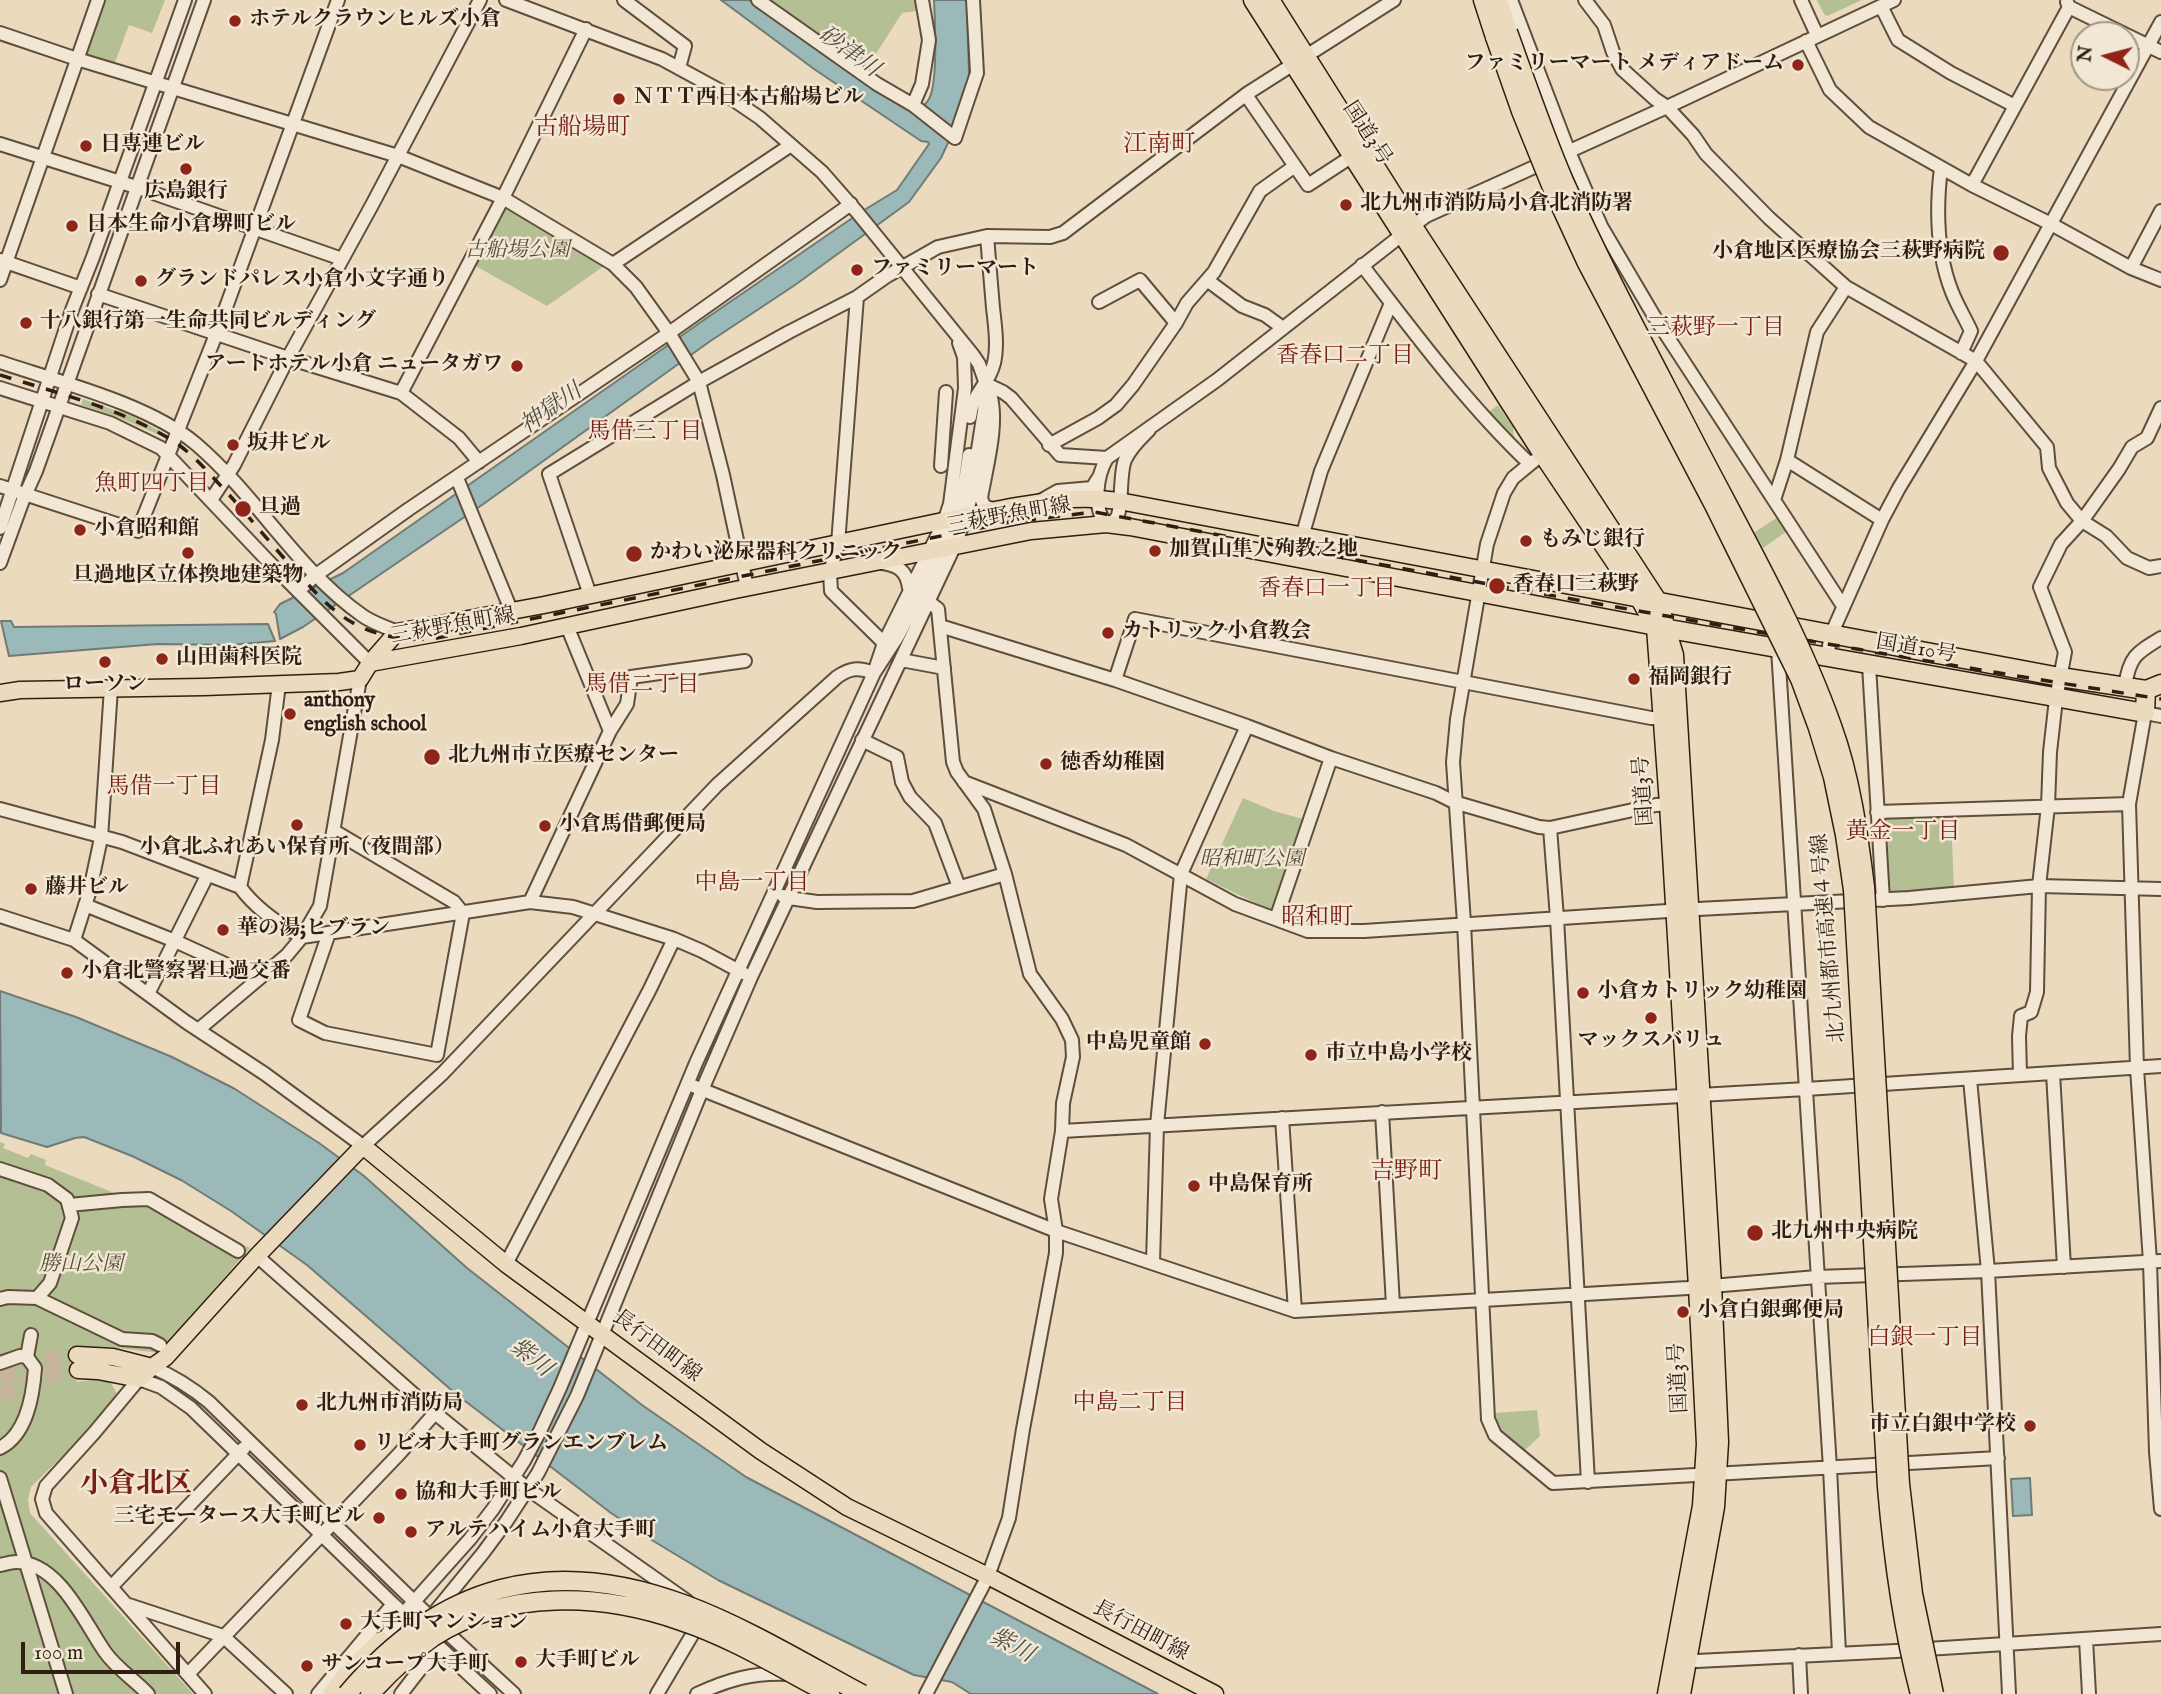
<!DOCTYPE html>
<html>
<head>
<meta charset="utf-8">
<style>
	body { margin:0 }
	#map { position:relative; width:2161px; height:1694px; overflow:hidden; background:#ebdabd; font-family:"IM FELL English",serif }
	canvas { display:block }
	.north { position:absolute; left:2070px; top:21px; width:70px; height:70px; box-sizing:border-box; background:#f2e7d4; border:2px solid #a49786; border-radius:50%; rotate:276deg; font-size:19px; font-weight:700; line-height:28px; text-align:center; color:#301f11 }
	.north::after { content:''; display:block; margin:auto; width:24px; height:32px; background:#8f2418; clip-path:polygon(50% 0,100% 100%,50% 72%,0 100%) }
	.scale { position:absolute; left:21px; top:1642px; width:159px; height:32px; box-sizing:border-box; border:4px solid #301f11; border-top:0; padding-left:9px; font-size:21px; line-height:24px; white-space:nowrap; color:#301f11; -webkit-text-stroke:5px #f2e7d4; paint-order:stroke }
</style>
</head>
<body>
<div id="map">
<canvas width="2161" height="1694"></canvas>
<div class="north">N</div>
<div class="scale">100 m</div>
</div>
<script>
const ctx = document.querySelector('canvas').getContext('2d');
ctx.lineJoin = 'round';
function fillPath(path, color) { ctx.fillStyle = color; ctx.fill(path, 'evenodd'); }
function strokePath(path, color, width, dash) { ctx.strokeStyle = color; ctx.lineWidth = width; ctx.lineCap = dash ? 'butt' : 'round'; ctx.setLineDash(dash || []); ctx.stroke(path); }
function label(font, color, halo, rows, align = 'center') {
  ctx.font = font + ' "IM FELL English","Noto Serif JP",serif'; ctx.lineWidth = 5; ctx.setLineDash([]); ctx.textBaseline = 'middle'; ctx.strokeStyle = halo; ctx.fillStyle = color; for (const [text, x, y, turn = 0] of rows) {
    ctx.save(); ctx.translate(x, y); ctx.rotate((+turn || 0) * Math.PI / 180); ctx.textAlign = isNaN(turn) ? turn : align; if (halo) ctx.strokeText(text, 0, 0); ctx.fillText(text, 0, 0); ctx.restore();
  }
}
const green = new Path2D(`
	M102,0H165L152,33L129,25L114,65L82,56Z
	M767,0H916L917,11L902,13L865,71Z
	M1817,0H1862L1827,16L1824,14Z
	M505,205L604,266L547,306L472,264Z
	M83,399L134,417L163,433L165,435L164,437L118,417L81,405Z
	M1498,405L1513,427L1514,446L1485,415Z
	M1778,517L1787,531L1738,566L1729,549Z
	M1243,798L1274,811L1303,819L1273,908L1268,909L1206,879Z
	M1883,815H1951L1954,890L1888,893Z
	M0,1142L5,1144L3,1148L28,1158L31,1154L46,1160L45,1165L250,1248L159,1353L111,1347H75L77,1382L108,1378L120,1399L31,1487L28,1500L30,1513L193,1694H0Z
	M1537,1410L1540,1436L1524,1451L1498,1427L1495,1413Z`);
const water = new Path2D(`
	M721,0H749L834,58L918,111C921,108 927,103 929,99C938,83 935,20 934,0H967L969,75L965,106L941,158L909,202L795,285L709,342L482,505L303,627L280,639L276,614L274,612L280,604L343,573L711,315L861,212L897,190L929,144L928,142L921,141L814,69Z
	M1,621H11L14,627L268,624L275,641L230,645L158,644L9,656Z
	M0,991L76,1017L172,1057L235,1089L319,1143L364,1176L467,1268L642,1405L746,1477L1158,1694H971L952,1682L914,1675L718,1580L650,1539L611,1513L456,1394L307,1265L231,1211L181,1180L132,1156L84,1137L75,1138L47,1147L1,1133Z
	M2030,1478L2032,1515L2013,1516L2011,1479Z`);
const majorTunnel = new Path2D(`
	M0,1377L39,1362L77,1355
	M0,1394L46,1376L78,1370`);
const minor = new Path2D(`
	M624,0L685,46L679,68
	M758,0L877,84L913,105L955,138L977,73L973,0
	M1511,0L1569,152L1601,226L1654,316L1843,606
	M1585,0L1604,25L1613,52L1622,69L1655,99L1667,107L1693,135L1706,154L1769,218L1846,287L1976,361L2047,447L2049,468L2067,503L2082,521L2106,536L2127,558L2149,568L2161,566
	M1801,0L1817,35
	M2067,2L2069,7L2161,52
	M1881,6L1898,40L1951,73L2015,106
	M0,33L77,59L398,156L503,198L613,264L636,287L669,333L699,382L723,475L747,587
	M1806,41L1830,90L1869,127L1972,185L2051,224L2131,268L2161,280
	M1246,95L1308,185L1357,153
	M913,105L922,84L929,40L922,0
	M0,144L136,187L342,259
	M1941,168C1936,208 1937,254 1952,292C1957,305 1965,318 1971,331L1961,353
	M1972,185L2069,7
	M0,260L81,288
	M613,264L791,145
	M1362,265C1415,334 1467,404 1530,464L1534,461
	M2131,268L2161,211
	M0,280L98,0
	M1207,280L1242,306L1265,315L1283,328
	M98,294L288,358L401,393L459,438L479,462
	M857,297L838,544L830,572L831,591L884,643
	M1099,302L1140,280L1176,323
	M0,362C59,382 149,404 196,444C257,496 297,570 363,616C373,623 386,627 397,632
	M986,384L1003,392L1011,398L1060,455L1107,458
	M0,388L110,423L161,448L268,561L370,663
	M401,393L503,198L586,29
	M990,394C999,423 986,468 981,498L984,506L995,510
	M970,417C973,391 988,387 994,363C998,346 995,325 993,308C991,284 989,260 987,236
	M1149,430C1140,439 1130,448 1125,460C1119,474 1123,510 1116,519C1113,522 1109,523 1106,524C1092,507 1097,475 1107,458L1217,380L1426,216L1667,107L1894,0
	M1049,445L1098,418L1116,405L1133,385L1176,323L1187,303L1214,272L1260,191L1295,166
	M1787,460L1882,520
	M1530,464L1513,478L1504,493L1487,544L1457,719L1453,762L1464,923L1488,1419L1495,1435L1553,1483L1998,1458
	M941,466L946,392
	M457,478L511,610
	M0,486L138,531L217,332L338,0
	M211,500L234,465L288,358L372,205L480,0
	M1042,500L1058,491L1092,488L1099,477
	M1774,500L1787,460L1817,332L1846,287
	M0,528L72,310L93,257L185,0
	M1302,537L1321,471L1391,303
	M938,545C962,522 964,487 969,455
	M0,563L23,500L36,471L204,0
	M882,563C898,565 907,571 909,588
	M298,591L316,575L409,509L669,333L851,204
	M590,595L549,474L699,382L789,332L857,297L887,276L938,247L987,236L1050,237L1063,233L1248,93L1394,0
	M940,626L1115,680L1247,726L1331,758L1436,793L1454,802L1539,827L1550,828L1656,805L1676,804
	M1778,649L1830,1468L1839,1653
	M1827,657L1831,635L1882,520L1899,488L1976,361L2161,22
	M901,660L944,668
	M1869,665L1883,900
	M1115,680L1135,619L1651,718H1664
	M2125,687C2129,657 2136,653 2161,638
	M2161,716L2145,713L2129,804L2137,1068L2150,1262L2156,1452L2161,1509
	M610,731L627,704L631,677L745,661
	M862,740L897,757L902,782L910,797L935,823L959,887
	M964,782L1126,845L1235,904L1308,931H1364L1698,909L1909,898L2039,886L2161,889
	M0,809L122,842L240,887C256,909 278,924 302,937L530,902L573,907L674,939L702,951L743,973
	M1877,812L2129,804
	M1550,828L1557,918L1588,1482
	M240,887L272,740L279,684
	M783,896L789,898L817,902L913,901L1005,874
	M530,902L610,731L567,626
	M85,905L175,941L258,979
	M0,916L74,940L186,1022L265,1074L363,1146L442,1074L717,785L837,677C850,668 858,667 874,673L898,636L946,543
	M1276,919L1331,758
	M329,933L299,1020L325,1033L437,1055L463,913L454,902L334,831
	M74,940L90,890L101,838L111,688
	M148,994L207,876
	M198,1030L287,955L302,937L320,906L360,679
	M2053,1073L2064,1267
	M2020,1075L2019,1036L2021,1016L2031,1012L2037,992L2039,886L2048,806L2050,752L2056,699L2065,652L2040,587L2061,544L2082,521L2119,469L2132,447L2147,438L2161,408
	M1970,1079L1988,1271L2009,1694
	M688,1084L1056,1231L1295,1311L1688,1288L1817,1277L1988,1271L2161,1261
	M1382,1112L1393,1305
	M1282,1118L1295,1311
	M1062,1131L1806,1089L2161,1066
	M0,1169L48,1185L67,1199L72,1218L50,1283L37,1298L8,1297L0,1299
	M69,1205L122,1200L149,1199L238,1251
	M257,1256L435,1413L528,1489L687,1601
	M1153,1262L1157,1125L1181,874L1247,726
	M506,1264L650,989L674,939
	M37,1298L122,1339L152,1341L160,1345
	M27,1357L31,1335
	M0,1363L20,1356L27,1357L35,1368C33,1396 27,1434 0,1448
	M152,1367C173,1376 191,1387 209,1402L430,1617L514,1694
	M0,1478L66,1694
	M0,1565C5,1564 11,1562 16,1562C59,1562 84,1622 105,1652C117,1669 134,1679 148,1694
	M111,1587L244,1448
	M129,1605L223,1636L286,1694
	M430,1618L483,1553L506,1522L538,1473L577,1396L702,1090L751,977L954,547L966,516L970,500L985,405L986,384L979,364L973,355L857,212L822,172L760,118L719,90L662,59L506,0
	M2086,1639L2089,1694
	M377,1647L403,1614L470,1539L493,1509L524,1461L540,1431L560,1388L696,1063L874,673L884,643L944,522L950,504L965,388L964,357L959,343
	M1799,1655L1801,1694
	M1679,1658L1697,1661L1896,1651L2161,1634
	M188,1674L399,1454L435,1413
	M205,1694L46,1513L42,1499L46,1486L94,1433L139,1379L161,1387L191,1408L393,1604L490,1694
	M318,1694L393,1604
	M401,1694L438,1646
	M657,1694L698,1625V1622
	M697,1694C727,1680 754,1672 788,1674
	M926,1694L988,1576L1009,1518L1023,1429L1056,1253V1231L1051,1199L1062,1131L1063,1103L1073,1057L1072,1040L1062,1019L1030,974L1005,874L984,809L957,772L953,762L938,609L929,602`);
const major = new Path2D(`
	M370,663L521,636L735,590L1031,531L1106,524L1130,527L1656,627
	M0,693L20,690L204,687L339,682L360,679L370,663L397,632L544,605L995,510C1039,502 1074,495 1119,501L1640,599
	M77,1355L113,1357L152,1367
	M78,1370L98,1371L139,1379L152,1367L166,1357L257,1256L363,1146L506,1264L761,1451L847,1507L988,1576L1215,1694`);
const highway = new Path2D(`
	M1253,0L1544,456L1640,599L1656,627L1669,804L1698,1287L1706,1444L1702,1506L1667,1694
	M1270,0L1412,225L1658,602L1674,655L1712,1285L1719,1442L1715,1507L1681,1694
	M1483,0L1495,37
	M1498,0L1508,32
	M1649,600L2060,677L2146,690L2161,684
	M1658,627L2145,713L2146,690
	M332,1694L347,1674L381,1641`);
const rail = new Path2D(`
	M0,375C57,393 130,411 179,445C195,457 207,471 221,486C250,517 276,551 306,582C321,599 338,616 359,626C384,638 410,641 437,638L1010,522L1094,512C1449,577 1804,643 2161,699`);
const highwayBridge = new Path2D(`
	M1508,32C1526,82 1543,132 1564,181C1601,264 1645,346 1687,427C1737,525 1795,622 1832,726C1851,778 1858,832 1865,887L1900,1484L1913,1594L1934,1694
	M1495,37L1521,111L1551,185L1586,261L1714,505L1800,679L1818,728L1833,777L1845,835L1853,890L1887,1487C1893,1557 1902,1626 1920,1694
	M347,1694C440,1584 550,1554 686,1605C745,1627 806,1664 862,1694
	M370,1694C389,1673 410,1653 433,1637C507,1589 601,1593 681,1621C733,1638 782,1669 830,1694`);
const markers = [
	[235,21,7,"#8f2418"],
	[1798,65,7,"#8f2418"],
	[619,99,7,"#8f2418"],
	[86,146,7,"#8f2418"],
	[186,169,7,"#8f2418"],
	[1346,205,7,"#8f2418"],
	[72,226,7,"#8f2418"],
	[2001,253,9,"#8f2418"],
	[857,270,7,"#8f2418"],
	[141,281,7,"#8f2418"],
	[26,323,7,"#8f2418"],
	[517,366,7,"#8f2418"],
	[233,445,7,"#8f2418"],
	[243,509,9,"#8f2418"],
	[80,530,7,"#8f2418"],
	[1526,541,7,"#8f2418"],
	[1155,551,7,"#8f2418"],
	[188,553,7,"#8f2418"],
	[634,554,9,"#8f2418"],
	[1497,586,9,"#8f2418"],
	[1108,633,7,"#8f2418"],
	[162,659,7,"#8f2418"],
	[105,662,7,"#8f2418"],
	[1634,679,7,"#8f2418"],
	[290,714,7,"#8f2418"],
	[432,757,9,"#8f2418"],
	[1046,764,7,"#8f2418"],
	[297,825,7,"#8f2418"],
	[545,826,7,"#8f2418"],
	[31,889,7,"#8f2418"],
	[223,930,7,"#8f2418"],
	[67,973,7,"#8f2418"],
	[1583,993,7,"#8f2418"],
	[1651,1018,7,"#8f2418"],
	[1205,1044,7,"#8f2418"],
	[1311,1055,7,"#8f2418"],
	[1194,1186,7,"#8f2418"],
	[1755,1233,9,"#8f2418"],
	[1683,1312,7,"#8f2418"],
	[302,1405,7,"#8f2418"],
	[2030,1426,7,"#8f2418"],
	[360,1445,7,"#8f2418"],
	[401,1494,7,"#8f2418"],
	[379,1518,7,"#8f2418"],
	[411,1532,7,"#8f2418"],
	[346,1624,7,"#8f2418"],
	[521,1662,7,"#8f2418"],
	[307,1666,7,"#8f2418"]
];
const poiNames = [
	["ホテルクラウンヒルズ小倉",249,21],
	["ファミリーマート メディアドーム",1784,65,"right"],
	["ＮＴＴ西日本古船場ビル",633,99],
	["日専連ビル",100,146],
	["広島銀行",186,193,"center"],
	["北九州市消防局小倉北消防署",1360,205],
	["日本生命小倉堺町ビル",86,226],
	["小倉地区医療協会三萩野病院",1985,253,"right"],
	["ファミリーマート",871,270],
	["グランドパレス小倉小文字通り",155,281],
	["十八銀行第一生命共同ビルディング",40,323],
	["アートホテル小倉 ニュータガワ",503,366,"right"],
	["坂井ビル",247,445],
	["旦過",259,509],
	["小倉昭和館",94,530],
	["もみじ銀行",1540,541],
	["加賀山隼人殉教之地",1169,551],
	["かわい泌尿器科クリニック",650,554],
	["旦過地区立体換地建築物",188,577,"center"],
	["香春口三萩野",1513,586],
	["カトリック小倉教会",1122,633],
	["山田歯科医院",176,659],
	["福岡銀行",1648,679],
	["ローソン",105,686,"center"],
	["anthony",304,702],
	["english school",304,726],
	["北九州市立医療センター",448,757],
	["徳香幼稚園",1060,764],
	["小倉馬借郵便局",559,826],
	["小倉北ふれあい保育所（夜間部）",297,849,"center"],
	["藤井ビル",45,889],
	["華の湯;ヒブラン",237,930],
	["小倉北警察署旦過交番",81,973],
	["小倉カトリック幼稚園",1597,993],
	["マックスバリュ",1651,1042,"center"],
	["中島児童館",1191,1044,"right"],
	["市立中島小学校",1325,1055],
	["中島保育所",1208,1186],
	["北九州中央病院",1771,1233],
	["小倉白銀郵便局",1697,1312],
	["北九州市消防局",316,1405],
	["市立白銀中学校",2016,1426,"right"],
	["リビオ大手町グランエンブレム",374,1445],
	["協和大手町ビル",415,1494],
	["三宅モータース大手町ビル",365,1518,"right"],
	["アルテハイム小倉大手町",425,1532],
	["大手町マンション",360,1624],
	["大手町ビル",535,1662],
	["サンコープ大手町",321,1666]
];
const streetNames = [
	["国道3号",1366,134,57],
	["三萩野魚町線",1009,517,-10],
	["三萩野魚町線",453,627,-10],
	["国道10号",1916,650,10],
	["国道3号",1645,791,-94],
	["北九州都市高速４号線",1830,938,-95],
	["長行田町線",656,1347,37],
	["国道3号",1680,1378,-93],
	["長行田町線",1140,1632,28]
];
const parkNames = [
	["古船場公園",517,252],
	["昭和町公園",1252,861],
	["勝山公園",81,1266]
];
const waterNames = [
	["砂津川",848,53,36],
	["神獄川",552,410,-35],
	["紫川",530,1359,38],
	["紫川",1011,1647,28]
];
const neighbourhoodNames = [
	["三萩野一丁目",1716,329],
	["香春口二丁目",1345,357],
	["馬借三丁目",645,433],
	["魚町四丁目",152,485],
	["香春口一丁目",1327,590],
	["馬借二丁目",642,686],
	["馬借一丁目",164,788],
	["黄金一丁目",1903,833],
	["中島一丁目",752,884],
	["白銀一丁目",1925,1339],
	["中島二丁目",1130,1404]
];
const quarterNames = [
	["古船場町",582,129],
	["江南町",1159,146],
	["昭和町",1317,919],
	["吉野町",1406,1173]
];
const districtNames = [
	["小倉北区",136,1486]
];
fillPath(green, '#b4c094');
fillPath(water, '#9ab9b8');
strokePath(water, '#707b75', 2);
strokePath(majorTunnel, '#c6b59b', 16, [16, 8]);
strokePath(minor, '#5f4e3c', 16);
strokePath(major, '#301f11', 19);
strokePath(highway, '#301f11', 21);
strokePath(minor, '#f2e7d4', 12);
strokePath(major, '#ebdabd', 16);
strokePath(highway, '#ebdabd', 18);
strokePath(rail, '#301f11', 3.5, [12, 12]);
strokePath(highwayBridge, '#301f11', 21, []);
strokePath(highwayBridge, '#ebdabd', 18);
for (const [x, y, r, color] of markers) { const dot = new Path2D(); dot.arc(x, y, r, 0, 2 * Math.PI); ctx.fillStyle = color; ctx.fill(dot); strokePath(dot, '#f2e7d4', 2.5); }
label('bold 21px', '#301f11', '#f2e7d4', poiNames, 'left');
label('21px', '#301f11', '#f2e7d4', streetNames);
label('italic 21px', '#584f38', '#f2e7d4', parkNames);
label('italic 23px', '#504d43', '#f2e7d4', waterNames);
label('23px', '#7a1f14', '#f2e7d4', neighbourhoodNames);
label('24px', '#7a1f14', '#f2e7d4', quarterNames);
label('bold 28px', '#7a1f14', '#f2e7d4', districtNames);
</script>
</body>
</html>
